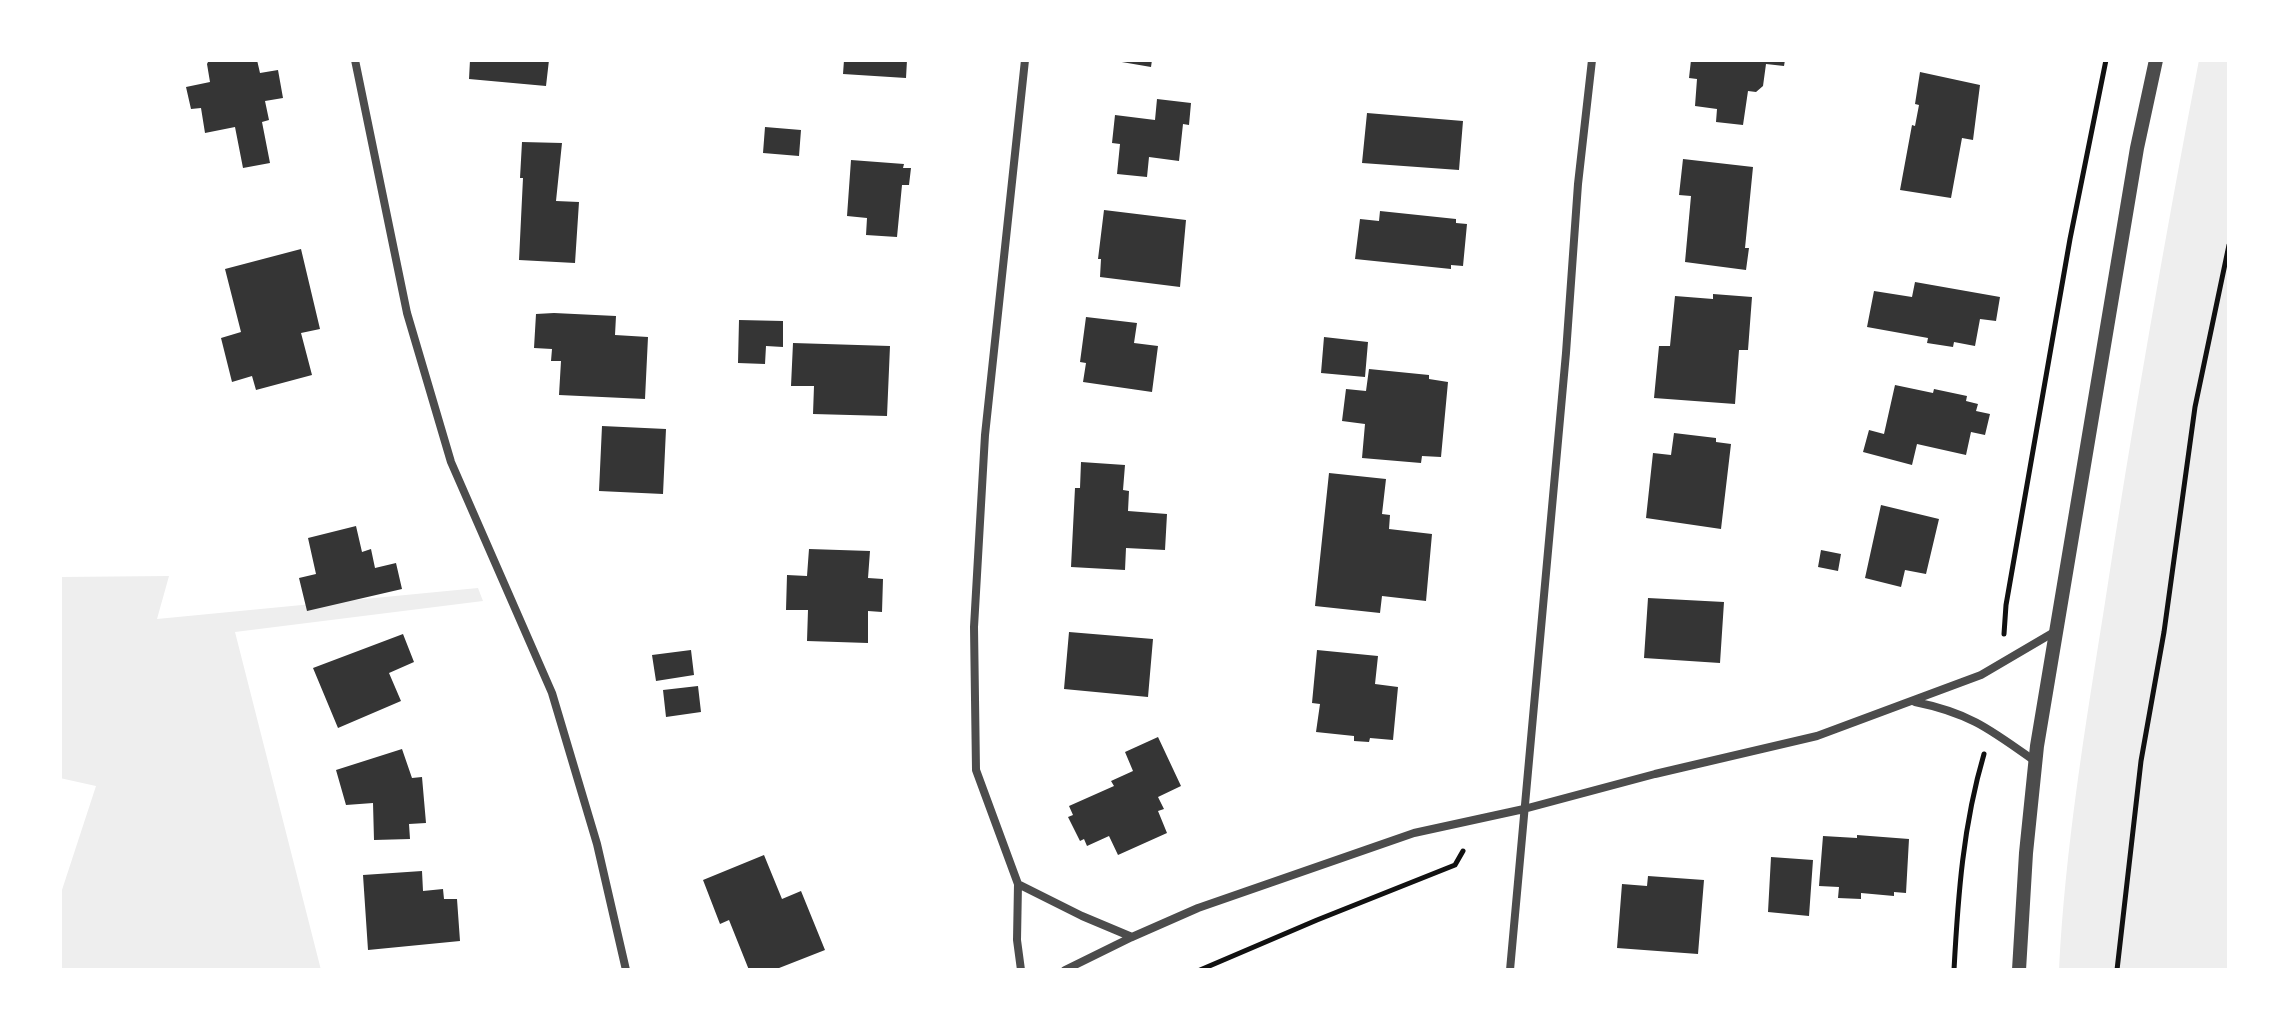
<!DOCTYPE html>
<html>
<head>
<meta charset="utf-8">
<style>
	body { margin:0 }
	#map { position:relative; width:2289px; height:1030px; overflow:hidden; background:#fff; font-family:"Work Sans",sans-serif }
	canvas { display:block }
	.frame { position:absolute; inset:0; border:62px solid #fff; pointer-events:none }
</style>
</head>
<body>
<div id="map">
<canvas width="2289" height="1030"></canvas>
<div class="frame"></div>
</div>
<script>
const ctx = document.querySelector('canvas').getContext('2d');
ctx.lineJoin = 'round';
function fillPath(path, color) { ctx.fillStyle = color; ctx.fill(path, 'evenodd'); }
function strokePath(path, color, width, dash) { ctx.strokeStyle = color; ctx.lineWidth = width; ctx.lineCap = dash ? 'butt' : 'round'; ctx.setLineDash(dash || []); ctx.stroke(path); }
const green = new Path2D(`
	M2199,60H2229V970H2059C2065,849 2085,728 2104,609C2132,426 2164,242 2199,60Z
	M169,576L157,619L478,588L483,601L235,632L321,970H60V896L96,786L60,778V577Z`);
const building = new Path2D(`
	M209,60H257L260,73L278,70L283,98L265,101L269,120L262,122L270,163L243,168L235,127L205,133L201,108L191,109L186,87L210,82L207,64Z
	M470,60H549L546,86L469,79Z
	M844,60H907L906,78L843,74Z
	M1110,60H1152L1151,67Z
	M1691,60H1785L1784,66L1766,64L1763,86L1756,92L1748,91L1743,125L1716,122L1717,109L1695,106L1697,79L1689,78Z
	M1920,72L1980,85L1973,140L1962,138L1951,198L1900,190L1912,125L1915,126L1919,105L1915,104Z
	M1157,99L1191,103L1189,125L1183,124L1179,161L1149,157L1147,177L1117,174L1120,144L1112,143L1115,115L1155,120Z
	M1367,113L1463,121L1459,170L1362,163Z
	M765,127L801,130L799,156L763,153Z
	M522,142L562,143L556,201L579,202L575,263L519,260L523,178H520Z
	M1683,159L1753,167L1745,248H1749L1746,270L1685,262L1691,196L1679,195Z
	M851,160L904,164L903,168H911L909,185H902L897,237L866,235L867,218L847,216Z
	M1104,210L1186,220L1180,287L1100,277L1101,259H1098Z
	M1380,211L1456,219V223L1467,224L1463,266L1451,265V269L1355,259L1360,219L1379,221Z
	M301,249L320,329L301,333L312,375L256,390L252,376L232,382L221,338L241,332L225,269Z
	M1915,282L2000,297L1996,321L1980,319L1975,346L1954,342L1953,347L1927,343L1928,338L1867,327L1874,291L1912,297Z
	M1713,294L1752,297L1748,350H1739L1735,404L1654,398L1659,346H1670L1675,296L1713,299Z
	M554,313L616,316L615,335L648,337L645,399L559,395L561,361H551L552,349L534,348L536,314Z
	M1086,317L1137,323L1134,343L1158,346L1152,392L1083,382L1086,363L1080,362Z
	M739,320L783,321V347L766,346L765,364L738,363Z
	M1324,337L1368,342L1365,377L1321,373Z
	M793,343L890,346L887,416L813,414L814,386H791Z
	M1369,369L1429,375V379L1448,382L1441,457L1422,456L1421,463L1362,458L1365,424L1342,421L1346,389L1366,391Z
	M1895,385L1933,393L1934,389L1967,396L1966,401L1978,404L1976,411L1990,414L1985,435L1971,432L1966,455L1917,444L1912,465L1863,452L1869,430L1884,434Z
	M602,426L666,429L663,494L599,491Z
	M1674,433L1716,438V442L1731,444L1721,529L1646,518L1653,453L1671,455Z
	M1081,462L1125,465L1123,490L1129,491L1128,511L1167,514L1165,550L1126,548L1125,570L1071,567L1075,488H1080Z
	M1329,473L1386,479L1382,514L1390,515L1389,529L1432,534L1426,601L1382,596L1380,613L1315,606Z
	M1881,505L1939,519L1926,574L1905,570L1901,587L1865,578Z
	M356,526L362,552L371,549L375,568L396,563L402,589L307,611L299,578L316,574L308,538Z
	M809,549L870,551L868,578L883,579L882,612L868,611V643L807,641L808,610H786L787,575L807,576Z
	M1821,550L1841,554L1838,571L1818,567Z
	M1648,598L1724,602L1720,663L1644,658Z
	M1069,632L1153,639L1148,697L1064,689Z
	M403,634L414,662L389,673L401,701L338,728L313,668Z
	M691,650L694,675L656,681L652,655Z
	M1317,650L1378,656L1375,684L1398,687L1393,740L1370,738L1369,742L1354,741V736L1316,732L1320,704L1312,703Z
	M698,686L701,712L666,717L663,690Z
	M1158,737L1181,786L1158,797L1164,809L1158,811L1167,833L1118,855L1109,836L1087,846L1084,839L1080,841L1068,817L1073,815L1069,806L1114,786L1111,781L1133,771L1125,752Z
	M402,749L412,778L422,777L426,823L409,824L410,839L374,840L373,803L346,805L336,770Z
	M1857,835L1909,839L1906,893L1894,892V896L1861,893V899L1838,898L1839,887L1819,886L1823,836L1857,838Z
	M764,855L782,899L801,891L825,950L774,970H749L729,920L720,924L703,880Z
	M1771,857L1813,860L1809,916L1768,912Z
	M422,871L423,891L443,889L444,899H457L460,941L368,950L363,875Z
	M1648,876L1704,880L1698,954L1617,948L1622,884L1647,886Z`);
const path = new Path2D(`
	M2004,634L2006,605L2070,239L2106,60
	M1200,970L1317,920L1455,865L1463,851
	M1954,970C1958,896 1963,825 1984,754
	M2117,970L2141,761L2164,632L2195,407L2229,245`);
const minor = new Path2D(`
	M355,60L407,313L451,462L552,693L597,844L626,970
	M1025,60L985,435L974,627L976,770L1018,884L1082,916L1132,937
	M1915,702C1970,713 1991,730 2036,762
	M1018,884L1017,940L1021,970
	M1065,970L1132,937L1198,908L1414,833L1524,809L1655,774L1817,736L1981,675L2056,631
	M1510,970L1566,353L1578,184L1592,60`);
const tertiary = new Path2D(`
	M2019,970L2026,853L2037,746L2137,148L2156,60`);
fillPath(green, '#eee');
fillPath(building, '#353535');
strokePath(path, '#111', 5);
strokePath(minor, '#4c4c4c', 8);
strokePath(tertiary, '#4c4c4c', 14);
</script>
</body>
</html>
